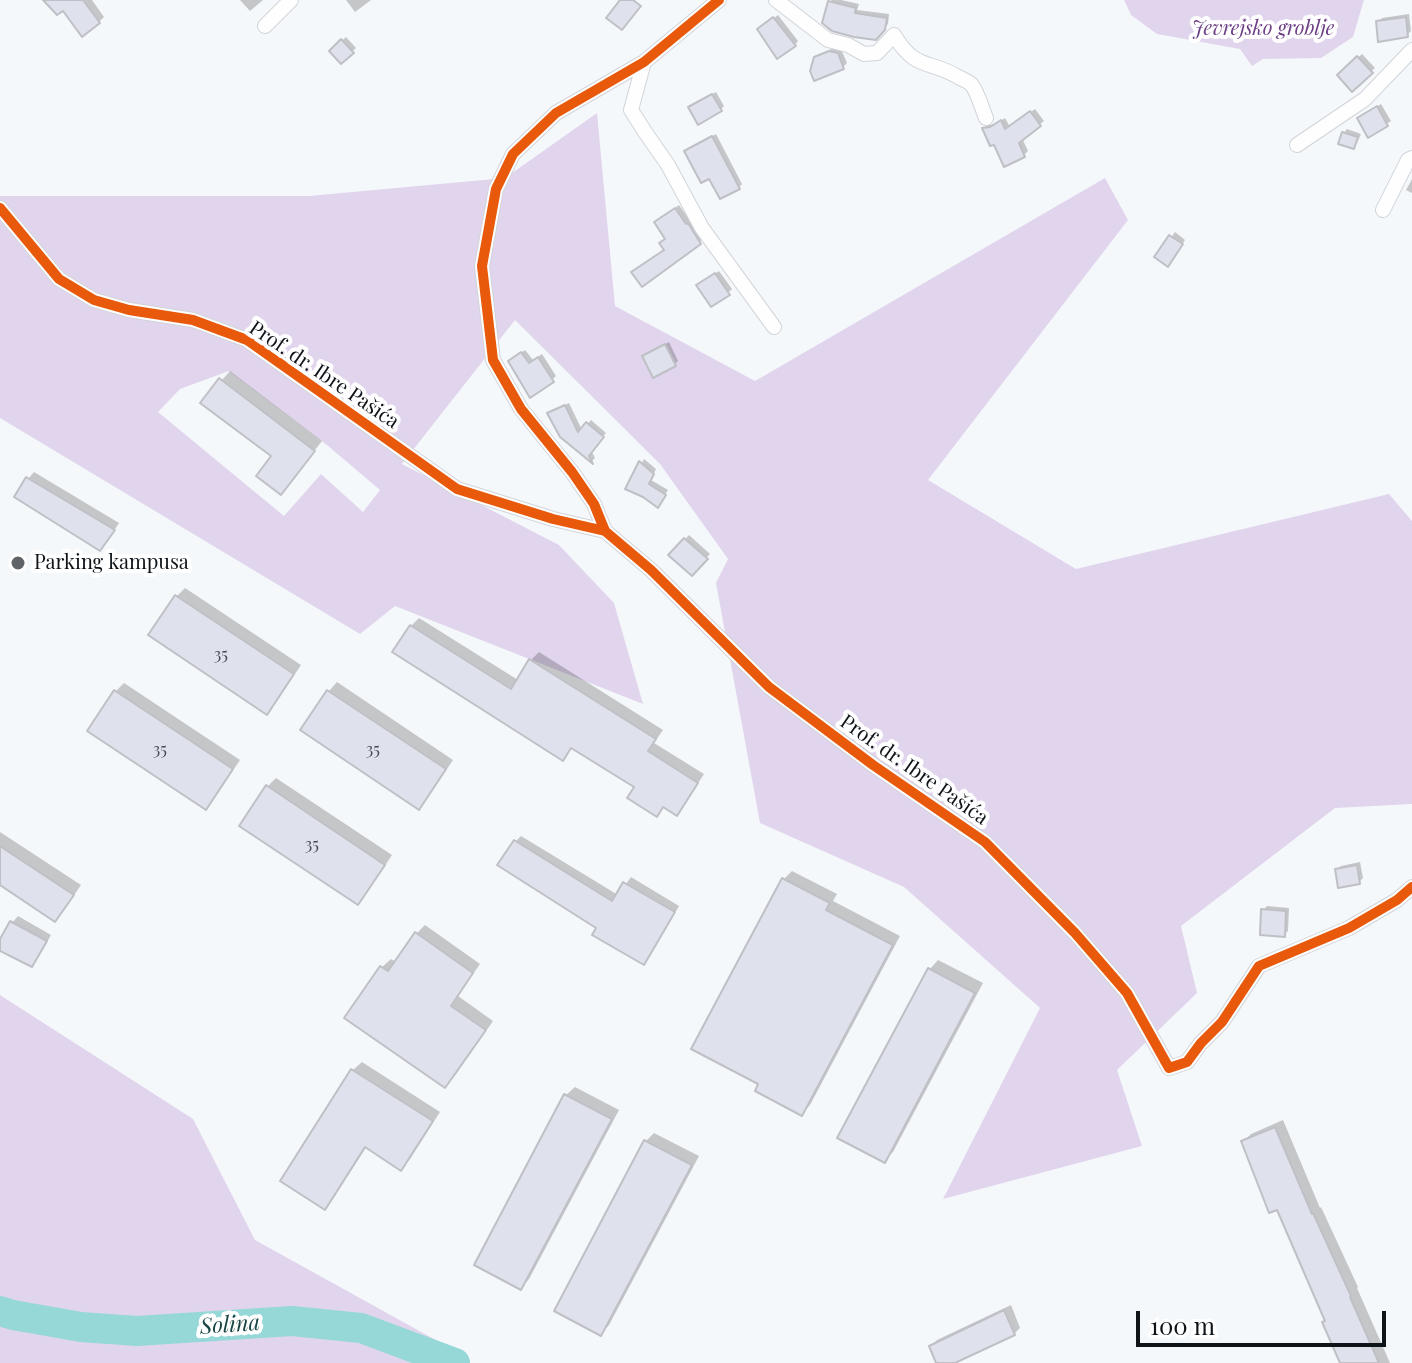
<!DOCTYPE html>
<html>
<head>
<meta charset="utf-8">
<style>
	body { margin:0 }
	#map { position:relative; width:1412px; height:1363px; overflow:hidden; background:#f5f8fb; font-family:"Playfair Display",serif }
	canvas { display:block }
	.scale { position:absolute; left:1136px; top:1311px; width:250px; height:36px; box-sizing:border-box; border:4px solid #0f1419; border-top:0; padding-left:10px; font-size:24px; line-height:28px; white-space:nowrap; color:#0f1419; -webkit-text-stroke:6px #fff; paint-order:stroke }
</style>
</head>
<body>
<div id="map">
<canvas width="1412" height="1363"></canvas>
<div class="scale">100 m</div>
</div>
<script>
const ctx = document.querySelector('canvas').getContext('2d');
ctx.lineJoin = 'round';
function fillPath(path, color) { ctx.fillStyle = color; ctx.fill(path, 'evenodd'); }
function strokePath(path, color, width, dash) { ctx.strokeStyle = color; ctx.lineWidth = width; ctx.lineCap = dash ? 'butt' : 'round'; ctx.setLineDash(dash || []); ctx.stroke(path); }
function label(font, color, halo, rows, align = 'center') {
  ctx.font = font + ' "Playfair Display",serif'; ctx.lineWidth = 8; ctx.setLineDash([]); ctx.textBaseline = 'middle'; ctx.strokeStyle = halo; ctx.fillStyle = color; for (const [text, x, y, turn = 0] of rows) {
    ctx.save(); ctx.translate(x, y); ctx.rotate((+turn || 0) * Math.PI / 180); ctx.textAlign = isNaN(turn) ? turn : align; if (halo) ctx.strokeText(text, 0, 0); ctx.fillText(text, 0, 0); ctx.restore();
  }
}
const green = new Path2D(`
	M1124,0H1364L1353,37L1321,58L1263,59L1252,66L1240,49L1157,34L1131,15Z
	M597,113L615,306L755,381L1105,178L1128,220L928,480L1076,569L1389,494L1412,521V804L1335,808L1181,926L1197,993L1117,1070L1142,1146L943,1199L1040,1008L904,887L760,823L716,583L728,559L660,464L515,320L402,464L559,545L614,603L643,704L395,606L360,634L0,418V196H309L505,178ZM229,371L327,445L380,490L363,512L321,474L284,516L158,412L180,389Z
	M0,995L193,1119L255,1240L452,1349L445,1363H0Z`);
const shadow = new Path2D(`
	M46,0H92L104,17L99,22Z
	M240,0H263L250,11Z
	M346,0H371L355,12Z
	M832,0H841L859,4L857,10L889,14L888,24L875,38L830,2Z
	M1409,14L1411,31L1407,35L1378,22L1382,18Z
	M778,15L798,41L795,45L763,26Z
	M346,37L356,48L341,62L331,51Z
	M834,48L841,49L847,63L843,67L815,58L820,54Z
	M1362,54L1375,68L1352,89L1339,75Z
	M716,92L724,106L721,109L695,104Z
	M1381,104L1391,121L1369,135L1359,118Z
	M1035,109L1044,121L1022,138L1028,151L1024,155L995,143L984,128L988,125L996,124L1005,118L1010,127Z
	M1347,129L1361,134L1357,143L1354,147L1344,133Z
	M716,134L742,184L739,187L710,176L687,151Z
	M1412,179V193L1406,190Z
	M679,205L703,238L700,242L666,249L667,238L660,219Z
	M1175,232L1185,240L1171,260L1157,257Z
	M719,271L732,289L728,293L702,282Z
	M669,342L678,361L675,364L644,357Z
	M525,350L533,360L542,354L556,376L552,380L514,358Z
	M230,371L322,441L289,483L274,456L203,402Z
	M569,403L582,430L591,420L606,433L591,450L595,458L592,461L562,436L550,414Z
	M644,459L656,469L651,480L668,490L661,502L628,488Z
	M34,472L119,523L106,542L28,479Z
	M689,535L710,554L692,573L671,555Z
	M185,588L301,665L275,704L266,712L151,635L177,596Z
	M419,618L518,680L531,660L539,652L663,730L654,743L704,774L684,805L676,813L665,806L657,814L637,787L573,746L563,758L411,626Z
	M337,682L453,760L427,799L418,808L302,730L329,691Z
	M124,683L240,760L214,799L205,808L116,691Z
	M276,778L392,855L366,894L357,903L268,786Z
	M0,832L81,885L64,910L55,919L0,883Z
	M521,836L618,895L631,877L679,906L650,956L643,962L599,927L515,842Z
	M1360,862L1363,878L1359,882L1337,869L1341,866Z
	M792,871L837,894L833,901L900,936L810,1105L802,1113L784,879Z
	M1267,906L1289,908L1288,931L1284,935L1263,910Z
	M18,916L51,935L38,958L32,964L0,949V943L12,923Z
	M425,925L480,964L458,996L493,1021L454,1077L445,1086L382,967L391,959L396,962L416,934Z
	M938,960L983,983L893,1152L884,1161L840,1137L930,969Z
	M362,1062L440,1112L410,1159L401,1168L367,1146L333,1199L324,1207L282,1181L353,1070Z
	M575,1087L619,1110L529,1279L521,1288L566,1095Z
	M1283,1120L1320,1208L1321,1207L1358,1287L1357,1288L1390,1363H1343L1327,1320L1278,1208L1243,1142L1251,1134Z
	M654,1133L699,1156L609,1325L601,1334L646,1141Z
	M1011,1305L1020,1328L1014,1334L950,1363H939L931,1346L937,1340Z`);
const river = new Path2D(`
	M0,1311L13,1315L81,1327L137,1331L292,1321L361,1328L455,1363`);
const building = new Path2D(`
	M43,0H83L100,23L82,37L63,11L57,15Z
	M620,0H633L641,6L622,30L606,18Z
	M828,1L856,8L855,13L887,18L885,30L876,40L854,37L832,31L822,23Z
	M773,17L796,46L777,59L757,29Z
	M1406,17L1408,37L1378,42L1376,21Z
	M341,39L354,53L341,64L329,51Z
	M829,51L838,53L844,69L814,81L810,71L814,57Z
	M1357,56L1373,73L1352,92L1337,75Z
	M712,94L722,111L698,125L688,107Z
	M1377,106L1388,126L1368,138L1357,118Z
	M1030,111L1041,126L1019,143L1025,157L1004,167L994,145L990,146L982,128L990,127L1001,120L1005,129Z
	M1342,132L1358,137L1354,149L1338,144Z
	M712,136L740,189L720,199L709,179L701,183L684,151Z
	M675,208L686,224L688,223L701,244L642,287L631,272L664,250L659,243L665,239L654,222Z
	M1169,235L1183,244L1168,267L1154,257Z
	M715,273L730,295L711,307L696,285Z
	M665,344L676,366L653,378L642,356Z
	M521,352L529,363L538,357L554,382L530,398L508,361Z
	M219,378L315,451L281,495L256,476L271,456L200,403Z
	M565,405L578,432L586,422L604,437L589,456L593,464L560,437L547,413Z
	M639,461L654,474L649,484L666,495L658,508L643,497L625,489Z
	M26,477L115,530L100,551L14,497Z
	M684,538L708,559L692,576L668,555Z
	M175,595L294,674L267,715L148,635Z
	M410,625L511,689L529,659L656,739L648,751L698,783L677,816L663,807L657,817L627,798L634,787L571,748L563,761L392,652Z
	M114,690L233,769L206,810L87,731Z
	M327,690L446,769L419,810L300,730Z
	M266,785L385,865L358,905L239,826Z
	M514,840L612,901L623,882L675,912L644,965L592,935L596,928L497,865Z
	M0,846L74,895L55,922L0,885Z
	M1357,865L1360,884L1338,888L1335,869Z
	M782,878L830,903L826,910L893,945L802,1116L755,1091L758,1084L691,1049Z
	M1261,909L1286,911L1285,937L1260,935Z
	M10,921L47,941L32,967L0,951V939Z
	M415,932L473,973L451,1006L486,1030L445,1088L344,1018L380,966L388,971Z
	M928,968L975,993L885,1163L837,1138Z
	M351,1069L433,1121L401,1171L365,1147L325,1210L280,1181Z
	M564,1094L612,1119L521,1290L474,1265Z
	M1275,1127L1312,1214L1313,1213L1351,1296L1350,1297L1379,1363H1340L1322,1322L1325,1321L1277,1210L1269,1213L1241,1141Z
	M644,1140L692,1165L601,1336L554,1311Z
	M1004,1310L1015,1335L955,1363H936L929,1346Z`);
const minor = new Path2D(`
	M776,0L828,40L848,45L864,54L877,53L894,35C916,72 930,59 960,78C964,80 968,81 971,84C978,92 982,109 986,118
	M265,26L291,0
	M644,62L631,110L645,132L668,165L702,228L774,327
	M1297,145L1365,99L1412,50
	M0,208L59,279L94,300L129,310L193,320L247,340L457,489L553,519L605,531L651,570L769,687L873,765L985,842L1075,933L1127,993L1169,1068L1187,1062L1201,1043L1222,1022L1259,966L1349,928L1397,900L1412,887
	M1383,210L1408,160L1412,158
	M605,531L594,504L572,472L521,409L493,360L482,266L496,189L513,154L556,113L644,62L719,0`);
const cycleway = new Path2D(`
	M0,208L59,279L94,300L129,310L193,320L247,340L457,489L553,519L605,531L651,570L769,687L873,765L985,842L1075,933L1127,993L1169,1068L1187,1062L1201,1043L1222,1022L1259,966L1349,928L1397,900L1412,887
	M605,531L594,504L572,472L521,409L493,360L482,266L496,189L513,154L556,113L644,62L719,0`);
const markers = [
	[18,563,8,"#606468"]
];
const numberNames = [
	["35",221,655],
	["35",160,750],
	["35",373,750],
	["35",312,845]
];
const parkNames = [
	["Jevrejsko groblje",1263,29]
];
const streetNames = [
	["Prof. dr. Ibre Pašića",324,375,34],
	["Prof. dr. Ibre Pašića",914,770,35]
];
const poiNames = [
	["Parking kampusa",34,563]
];
const waterNames = [
	["Solina",230,1325,-4]
];
fillPath(green, '#e1d5ed');
fillPath(shadow, '#0003');
strokePath(river, '#96d8d7', 30);
fillPath(building, '#dfe1ec');
strokePath(building, '#bfc0c5', 2);
strokePath(minor, '#d1d4d9', 16);
strokePath(minor, '#fefefe', 14);
strokePath(cycleway, '#e8590c', 10);
for (const [x, y, r, color] of markers) { const dot = new Path2D(); dot.arc(x, y, r, 0, 2 * Math.PI); ctx.fillStyle = color; ctx.fill(dot); strokePath(dot, '#fff', 3); }
label('16px', '#44484f', null, numberNames);
label('italic 20px', '#6c3f85', '#fff', parkNames);
label('20px', '#0f1419', '#fff', streetNames);
label('20px', '#0f1419', '#fff', poiNames, 'left');
label('italic 22px', '#184443', '#fff', waterNames);
</script>
</body>
</html>
